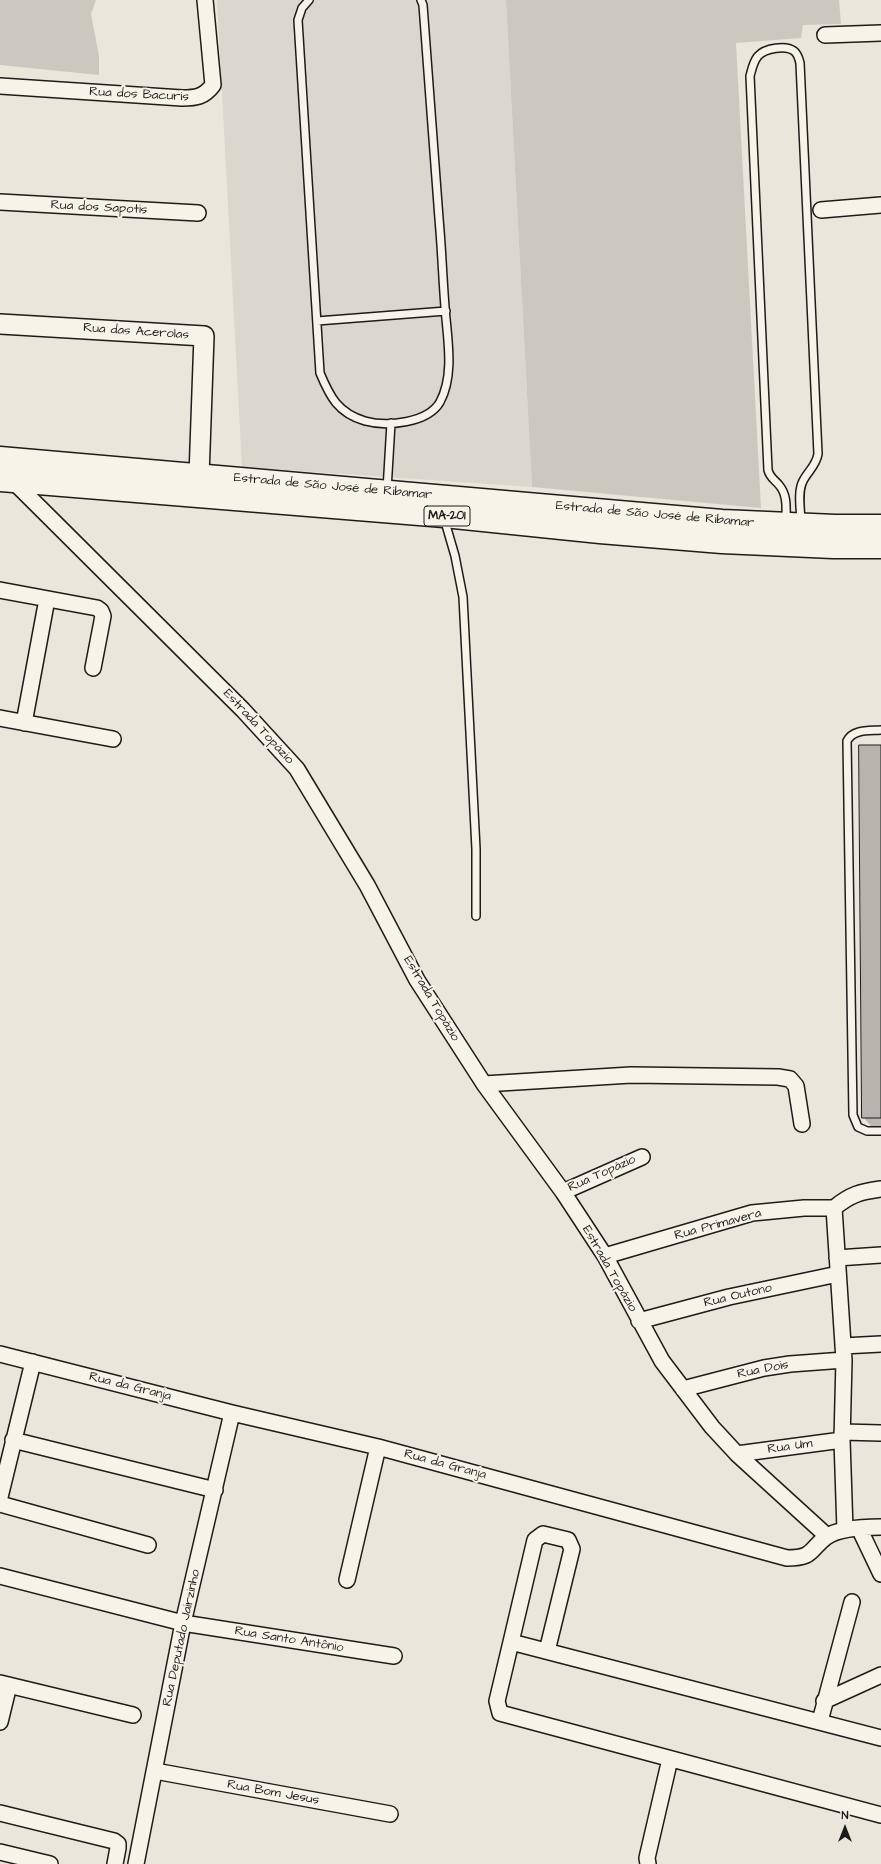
<!DOCTYPE html>
<html>
<head>
<meta charset="utf-8">
<style>
	body { margin:0 }
	#map { position:relative; width:881px; height:1864px; overflow:hidden; background:#eae6dc; font-family:"Architects Daughter",sans-serif }
	canvas { display:block }
	.north { position:absolute; left:825px; top:1808px; width:40px; height:40px; -webkit-text-stroke:3px #f7f3e8; paint-order:stroke; rotate:0deg; font-size:11px; font-weight:700; line-height:16px; text-align:center; color:#1c1c1c }
	.north::after { content:''; display:block; margin:auto; width:14px; height:18px; background:#1c1c1c; clip-path:polygon(50% 0,100% 100%,50% 72%,0 100%) }
</style>
</head>
<body>
<div id="map">
<canvas width="881" height="1864"></canvas>
<div class="north">N</div>
</div>
<script>
const ctx = document.querySelector('canvas').getContext('2d');
ctx.lineJoin = 'round';
function fillPath(path, color) { ctx.fillStyle = color; ctx.fill(path, 'evenodd'); }
function strokePath(path, color, width, dash) { ctx.strokeStyle = color; ctx.lineWidth = width; ctx.lineCap = dash ? 'butt' : 'round'; ctx.setLineDash(dash || []); ctx.stroke(path); }
function label(font, color, halo, rows, align = 'center') {
  ctx.font = font + ' "Architects Daughter",sans-serif'; ctx.lineWidth = 4; ctx.setLineDash([]); ctx.textBaseline = 'middle'; ctx.strokeStyle = halo; ctx.fillStyle = color; for (const [text, x, y, turn = 0] of rows) {
    ctx.save(); ctx.translate(x, y); ctx.rotate((+turn || 0) * Math.PI / 180); ctx.textAlign = isNaN(turn) ? turn : align; if (halo) ctx.strokeText(text, 0, 0); ctx.fillText(text, 0, 0); ctx.restore();
  }
}
const built = new Path2D(`
	M217,0H506L532,487L242,467Z`);
const green = new Path2D(`
	M0,0H96L91,14L99,56V75L0,65Z
	M506,0H839L841,24L803,25L801,38L736,43L761,508L532,487Z`);
const shadow = new Path2D(`
	M881,746V1128H873L863,1117Z`);
const building = new Path2D(`
	M859,745H881V1118H862Z`);
const service = new Path2D(`
	M309,0L302,8L298,20L320,373C330,397 338,413 365,421C387,427 428,423 440,402C455,374 447,337 445,307C443,282 442,256 440,231C434,156 429,81 423,5L421,0
	M317,321L446,311
	M387,490L391,423
	M444,518L455,556L463,597L476,849V916
	M786,522C786,510 788,495 779,485C775,480 770,478 768,470L750,76C752,69 753,62 758,56C765,48 786,45 794,51C798,54 799,59 800,63L818,454C816,466 808,471 803,481C797,492 801,511 801,523
	M881,730C869,731 853,729 847,741L853,1115L858,1127L867,1131H881`);
const minor = new Path2D(`
	M825,35L881,33
	M0,86L182,98C196,98 204,97 213,85L205,0
	M0,202L198,213
	M821,210L881,205
	M13,481L243,710L297,769L367,885L417,980L484,1084L563,1192L605,1256L662,1361L712,1427L737,1454L827,1536
	M0,590L97,608L101,611L103,616L93,668
	M0,718L113,739
	M24,723L47,599
	M484,1084L631,1075L778,1077L790,1079L796,1086L802,1124
	M563,1192L642,1157
	M834,1208L844,1360L842,1440L845,1530
	M834,1208C851,1194 860,1192 881,1189
	M605,1256L752,1213L804,1208H834
	M837,1258L881,1255
	M639,1321L729,1297L838,1274
	M843,1346L881,1344
	M0,1354L232,1413L378,1447L787,1558C814,1558 809,1550 826,1537C839,1528 866,1527 881,1527
	M683,1389L764,1368L790,1364L844,1360
	M842,1432L881,1433
	M13,1440L215,1490
	M737,1454L842,1440
	M0,1497L33,1362
	M0,1504L148,1545
	M859,1528L881,1574
	M0,1576L183,1623L394,1656
	M347,1580L378,1447
	M511,1642L535,1540L543,1534L568,1540L572,1549L547,1651
	M0,1683L133,1715
	M824,1701L881,1675
	M820,1721L852,1602
	M0,1722L9,1685
	M881,1738L511,1642L497,1701L500,1713L881,1815
	M155,1771L390,1814
	M0,1813L114,1841L118,1844V1848L115,1864
	M0,1852L50,1864
	M136,1864L183,1623L232,1413
	M648,1864L647,1858L670,1759`);
const tertiary = new Path2D(`
	M0,324L204,336L199,476`);
const primary = new Path2D(`
	M0,458L722,521L835,526H881
	M0,480L444,516L600,532L722,542L833,547H881`);
const shields = [
	[447,516,46]
];
const shieldNames = [
	["MA-201",447,516]
];
const streetNames = [
	["Rua dos Bacuris",139,95,3],
	["Rua dos Sapotis",99,208,3],
	["Rua das Acerolas",136,332,4],
	["Estrada de São José de Ribamar",333,487,5],
	["Estrada de São José de Ribamar",655,515,5],
	["Estrada Topázio",258,727,47],
	["Estrada Topázio",431,999,59],
	["Rua Topázio",602,1174,-24],
	["Rua Primavera",718,1225,-15],
	["Estrada Topázio",609,1269,60],
	["Rua Outono",738,1296,-13],
	["Rua Dois",763,1370,-11],
	["Rua da Granja",130,1387,14],
	["Rua Um",790,1447,-8],
	["Rua da Granja",445,1465,15],
	["Rua Deputado Jairzinho",182,1638,-78],
	["Rua Santo Antônio",289,1640,9],
	["Rua Bom Jesus",273,1793,10]
];
fillPath(built, '#dad7ce');
fillPath(green, '#ccc8c0');
fillPath(shadow, '#0003');
fillPath(building, '#b6b4ac');
strokePath(building, '#1c1c1c', 1);
strokePath(service, '#1c1c1c', 10);
strokePath(minor, '#1c1c1c', 18);
strokePath(tertiary, '#1c1c1c', 22);
strokePath(primary, '#1c1c1c', 25);
strokePath(service, '#f7f3e8', 7);
strokePath(minor, '#f7f3e8', 15);
strokePath(tertiary, '#f7f3e8', 19);
strokePath(primary, '#f7f3e8', 22);
for (const [x, y, w] of shields) { const box = new Path2D(); box.roundRect(x - w / 2, y - 10, w, 20, 3); ctx.fillStyle = '#f7f3e8'; ctx.fill(box); strokePath(box, '#1c1c1c', 1); }
label('bold 12px', '#1c1c1c', null, shieldNames);
label('13px', '#1c1c1c', '#f7f3e8', streetNames);
</script>
</body>
</html>
